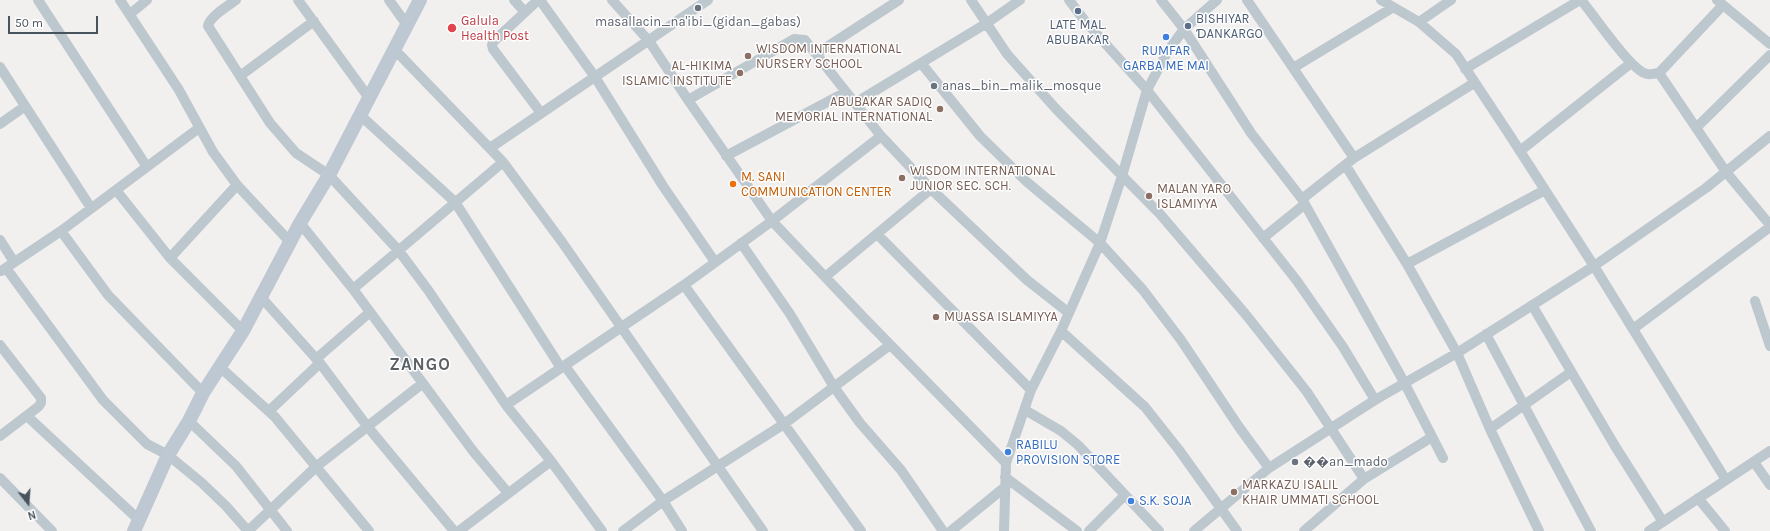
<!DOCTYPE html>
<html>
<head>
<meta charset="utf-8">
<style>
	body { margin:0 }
	#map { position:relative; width:1770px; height:531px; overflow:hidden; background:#f2efef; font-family:Karla,sans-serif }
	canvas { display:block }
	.north { position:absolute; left:8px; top:483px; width:40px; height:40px; -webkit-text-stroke:3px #fff; paint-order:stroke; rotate:163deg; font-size:11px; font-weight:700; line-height:16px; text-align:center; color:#47535d }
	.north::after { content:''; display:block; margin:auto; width:14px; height:18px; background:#47535d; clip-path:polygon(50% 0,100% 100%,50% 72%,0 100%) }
	.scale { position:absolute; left:8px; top:16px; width:90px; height:18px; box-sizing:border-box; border:2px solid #47535d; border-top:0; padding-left:5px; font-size:12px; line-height:14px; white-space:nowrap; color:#47535d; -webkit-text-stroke:3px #fff; paint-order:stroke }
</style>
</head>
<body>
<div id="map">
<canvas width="1770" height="531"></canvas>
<div class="north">N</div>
<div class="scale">50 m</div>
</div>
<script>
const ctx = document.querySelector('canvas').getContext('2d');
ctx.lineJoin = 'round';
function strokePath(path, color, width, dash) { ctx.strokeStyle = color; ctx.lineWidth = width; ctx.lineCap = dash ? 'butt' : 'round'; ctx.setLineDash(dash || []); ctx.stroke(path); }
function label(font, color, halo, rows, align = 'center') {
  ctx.font = font + ' Karla,sans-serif'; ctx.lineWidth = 3; ctx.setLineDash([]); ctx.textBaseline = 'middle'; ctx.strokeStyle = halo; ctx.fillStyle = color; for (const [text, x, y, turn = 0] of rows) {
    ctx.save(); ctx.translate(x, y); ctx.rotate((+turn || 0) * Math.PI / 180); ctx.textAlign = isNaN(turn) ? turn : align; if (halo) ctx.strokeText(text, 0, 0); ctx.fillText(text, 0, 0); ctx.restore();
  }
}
const street = new Path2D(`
	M38,0L147,167
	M120,0L179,90L213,152L237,185L290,242
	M236,0C229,5 209,17 208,26L270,123L296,153L329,175L399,251L428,290L506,405L551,461L602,531
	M298,0L369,98
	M389,0L407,25
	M514,0L525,12
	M538,0L494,41L492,45L493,49L541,113
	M540,0L595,77L663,186L715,262
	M612,0L649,41L688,100L772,221L866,320L1006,463
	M971,0L1007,54L1057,110L1160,214L1247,316L1307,392L1364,479
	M1069,0L1085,21L1147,90L1297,281L1343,347L1375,400
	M1161,0L1184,29L1251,133L1302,199L1404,382L1443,458
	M1247,0L1354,158
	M1381,0L1419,22L1456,54L1509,134L1594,266L1726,480
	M1581,0C1594,15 1630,70 1647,74C1651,75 1655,73 1659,73L1723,5
	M1717,0L1770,44
	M130,14L147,0
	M1419,22L1451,0
	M394,49L503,162L562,242L763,531
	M816,54L899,0
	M921,63L980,136L1027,182L1100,243L1143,290L1181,340L1239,427L1269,468
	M0,67L91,208
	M1293,68L1392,8
	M1465,69L1580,0
	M1659,73L1726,172L1770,225
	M240,76L314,21
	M688,100L794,39L805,40L881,136L931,189L1027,280L1069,313
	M855,103L987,23L1020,0
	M360,115L455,202L561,368
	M0,124L24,107
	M1697,127L1770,55
	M490,148L708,0
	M1520,151L1631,63
	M726,156L846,92
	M1346,166L1407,264L1457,353L1490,429L1539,531
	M116,190L170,258L243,331
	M1302,199L1354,158L1474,83
	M300,223L353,289L473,451L508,493
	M61,231L108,295L203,393
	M877,234L1031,390
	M1263,238L1305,204
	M0,240L14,262
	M741,243L790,314L834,387L860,423L901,470L943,531
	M170,258L237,185
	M1407,264L1545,190
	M6,268L103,400L147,444L168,455L202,483L226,506L248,531
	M1,271L61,231L199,128
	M825,277L931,189
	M684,285L861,531
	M353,289L503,162
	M261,297L320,363L367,426L454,531
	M1755,301L1770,346
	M1532,305L1615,446L1663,522
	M1633,329L1770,227
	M1061,331L1145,407L1179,450L1237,531
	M1486,334L1591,531
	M0,345L41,398V403L38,407L0,436
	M316,359L370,312
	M565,366L663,501L682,531
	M221,368L275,417L369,531
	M506,405L684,285L772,221L881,136
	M1025,410L1061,431L1078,445L1159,531
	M269,411L320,363
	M27,416L139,520
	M189,421L236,466L287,531
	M1490,429L1571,372
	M1754,462L1770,485
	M1005,477L1077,531
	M0,478L52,531
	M1698,498L1725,531
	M248,531L317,466L423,383
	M459,531L551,461
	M623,531L663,501L784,424L890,345
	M951,531L1005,487
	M1004,531L1006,463L1031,390L1061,331L1100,243L1122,176L1147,90L1168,51L1184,29L1217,0
	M1089,531L1125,495
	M1194,531L1269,468L1375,400L1457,353L1594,266L1706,188L1770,136
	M1304,531L1364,479L1432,437
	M1649,531L1770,451`);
const secondary = new Path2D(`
	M134,531L168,455L189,421L203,393L243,331L300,223L329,175L420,0`);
const markers = [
	[698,8,4,"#6b7280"],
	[1078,11,4,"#5c6f8a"],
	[1188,26,4,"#5c6f8a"],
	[452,28,5,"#e0444e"],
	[1166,37,4,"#3f7fe0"],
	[748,56,4,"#8d6e63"],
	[740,73,4,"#8d6e63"],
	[934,86,4,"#6b7280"],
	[940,109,4,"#8d6e63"],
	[902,178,4,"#8d6e63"],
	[733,184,4,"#e8710a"],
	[1149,196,4,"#8d6e63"],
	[936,317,4,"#8d6e63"],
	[1008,452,4,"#3f7fe0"],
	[1295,462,4,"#6b7280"],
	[1234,492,4,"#8d6e63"],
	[1131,501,4,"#3f7fe0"]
];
const serviceNames = [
	["BISHIYAR",1196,19],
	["ƊANKARGO",1196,34],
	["LATE MAL.",1078,25,"center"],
	["ABUBAKAR",1078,40,"center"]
];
const healthNames = [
	["Galula",461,21],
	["Health Post",461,36]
];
const worshipNames = [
	["masallacin_na'ibi_(gidan_gabas)",698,22,"center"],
	["anas_bin_malik_mosque",942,86],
	["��an_mado",1303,462]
];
const educationNames = [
	["WISDOM INTERNATIONAL",756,49],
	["NURSERY SCHOOL",756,64],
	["AL-HIKIMA",732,66,"right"],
	["ISLAMIC INSTITUTE",732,81,"right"],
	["ABUBAKAR SADIQ",932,102,"right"],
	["MEMORIAL INTERNATIONAL",932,117,"right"],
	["WISDOM INTERNATIONAL",910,171],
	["JUNIOR SEC. SCH.",910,186],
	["MALAN YARO",1157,189],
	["ISLAMIYYA",1157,204],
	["MUASSA ISLAMIYYA",944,317],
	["MARKAZU ISALIL",1242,485],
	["KHAIR UMMATI SCHOOL",1242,500]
];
const shopNames = [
	["RUMFAR",1166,51,"center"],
	["GARBA ME MAI",1166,66,"center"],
	["RABILU",1016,445],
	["PROVISION STORE",1016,460],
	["S.K. SOJA",1139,501]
];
const foodNames = [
	["M. SANI",741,177],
	["COMMUNICATION CENTER",741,192]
];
const districtNames = [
	["ZANGO",420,365]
];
strokePath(street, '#bdc7ce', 10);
strokePath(secondary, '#bdc8d3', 14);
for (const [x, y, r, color] of markers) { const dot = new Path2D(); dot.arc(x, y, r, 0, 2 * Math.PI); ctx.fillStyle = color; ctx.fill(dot); strokePath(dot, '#fff', 1.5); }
label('13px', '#4e5e75', '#fff', serviceNames, 'left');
label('13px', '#be3a42', '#fff', healthNames, 'left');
label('13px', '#5b616d', '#fff', worshipNames, 'left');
label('13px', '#785e54', '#fff', educationNames, 'left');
label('13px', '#366cbe', '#fff', shopNames, 'left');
label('13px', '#c56008', '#fff', foodNames, 'left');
ctx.letterSpacing = '1px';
label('bold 17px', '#5c6065', '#fff', districtNames);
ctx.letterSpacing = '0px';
</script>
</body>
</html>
